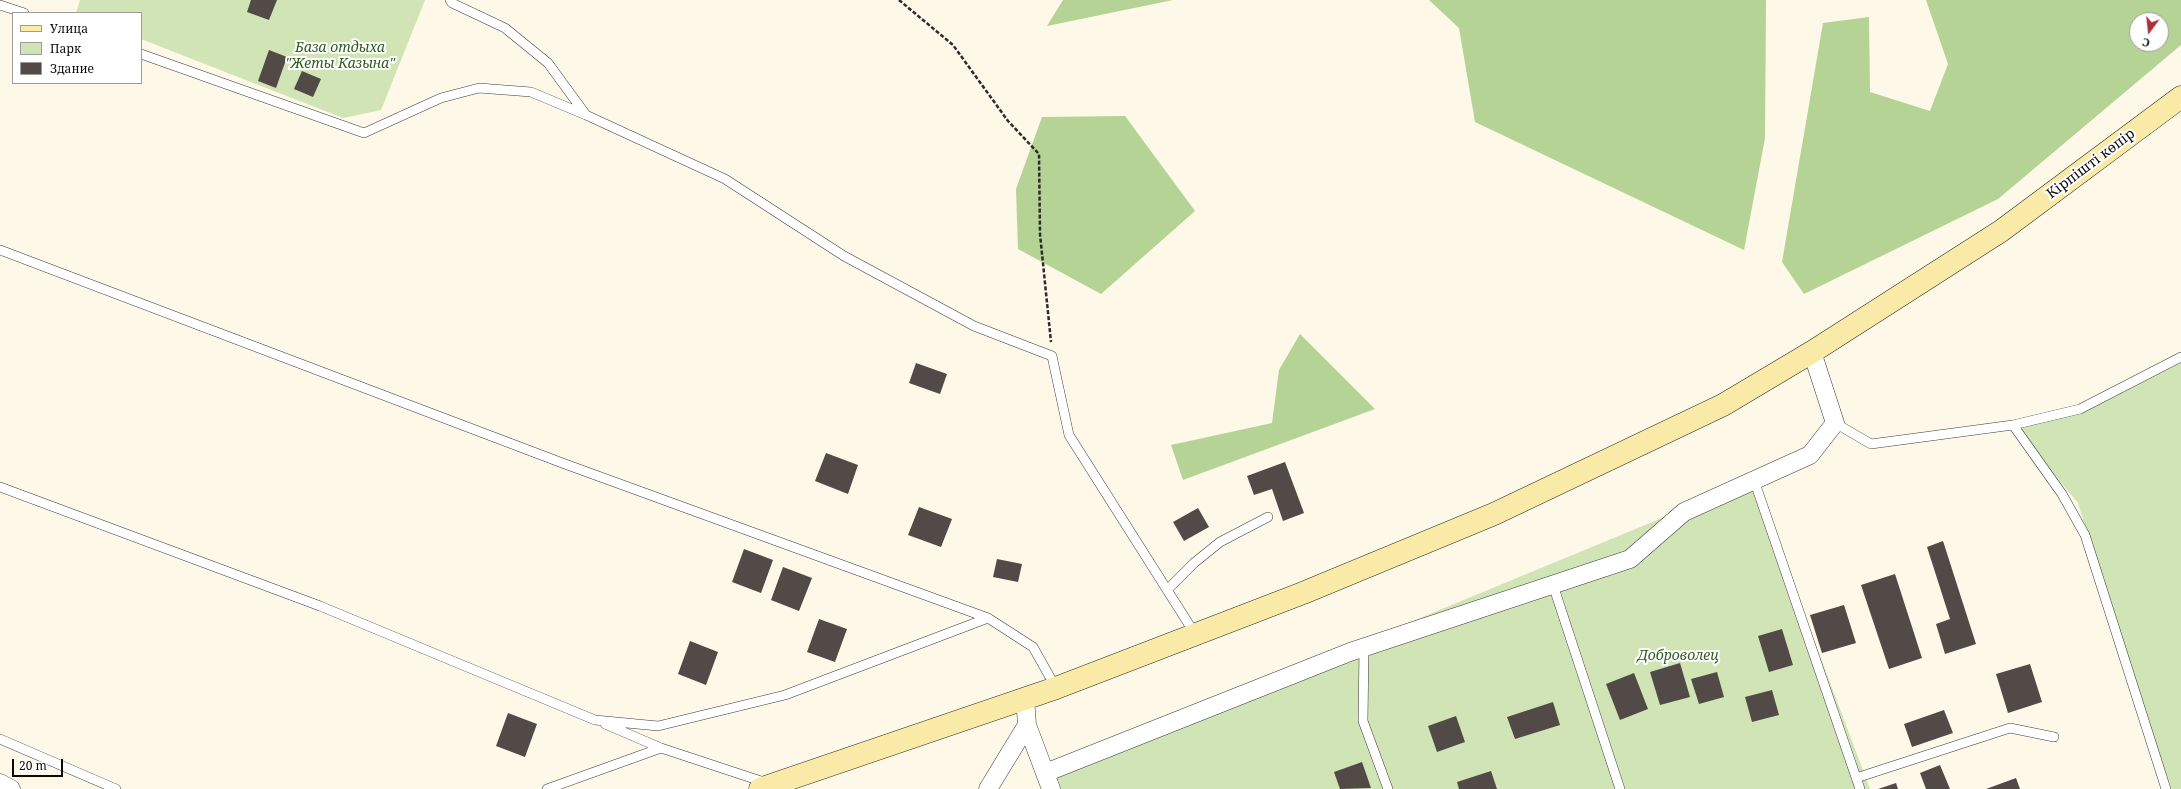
<!DOCTYPE html>
<html>
<head>
<meta charset="utf-8">
<style>
	body { margin:0 }
	#map { position:relative; width:2181px; height:789px; overflow:hidden; background:#fdf8e7; font-family:"Noto Serif",serif }
	canvas { display:block }
	.legend { position:absolute; left:12px; top:12px; width:130px; height:72px; box-sizing:border-box; background:#fff; border:1px solid #9d9d9d; margin:0; padding:5px 7px; list-style:none; font-size:12px; color:#090909 }
	.legend li { display:flex; align-items:center; gap:8px; height:20px }
	.legend b { width:20px; border:1px solid #9d9d9d }
	.north { position:absolute; left:2129px; top:12px; width:40px; height:40px; box-sizing:border-box; background:#fff; border:1px solid #9d9d9d; border-radius:50%; rotate:195deg; font-size:11px; font-weight:700; line-height:16px; text-align:center; color:#090909 }
	.north::after { content:''; display:block; margin:auto; width:14px; height:18px; background:#ad2d3b; clip-path:polygon(50% 0,100% 100%,50% 72%,0 100%) }
	.scale { position:absolute; left:12px; top:759px; width:51px; height:18px; box-sizing:border-box; border:2px solid #090909; border-top:0; padding-left:5px; font-size:12px; line-height:14px; white-space:nowrap; color:#090909; -webkit-text-stroke:3px #fff; paint-order:stroke }
</style>
</head>
<body>
<div id="map">
<canvas width="2181" height="789"></canvas>
<ul class="legend">
<li><b style="height:5px;background:#f9eba7"></b>Улица</li>
<li><b style="height:11px;background:#d0e4b5"></b>Парк</li>
<li><b style="height:11px;background:#514a47"></b>Здание</li>
</ul>
<div class="north">С</div>
<div class="scale">20 m</div>
</div>
<script>
const ctx = document.querySelector('canvas').getContext('2d');
ctx.lineJoin = 'round';
function fillPath(path, color) { ctx.fillStyle = color; ctx.fill(path, 'evenodd'); }
function strokePath(path, color, width, dash) { ctx.strokeStyle = color; ctx.lineWidth = width; ctx.lineCap = dash ? 'butt' : 'round'; ctx.setLineDash(dash || []); ctx.stroke(path); }
function label(font, color, halo, rows, align = 'center') {
  ctx.font = font + ' "Noto Serif",serif'; ctx.lineWidth = 4; ctx.setLineDash([]); ctx.textBaseline = 'middle'; ctx.strokeStyle = halo; ctx.fillStyle = color; for (const [text, x, y, turn = 0] of rows) {
    ctx.save(); ctx.translate(x, y); ctx.rotate((+turn || 0) * Math.PI / 180); ctx.textAlign = isNaN(turn) ? turn : align; if (halo) ctx.strokeText(text, 0, 0); ctx.fillText(text, 0, 0); ctx.restore();
  }
}
const green = new Path2D(`
	M80,0H425L381,110L343,118L141,39V13H76Z
	M2181,357V789H2172L2132,680L2078,503L2013,425L2080,409Z
	M1754,480L1870,789H1054L1045,773Z`);
const forest = new Path2D(`
	M1063,0H1173L1047,26Z
	M1429,0H1766L1765,138L1744,250L1475,122L1459,28Z
	M1926,0H2181V45L1998,199L1804,294L1782,262L1823,23L1869,17L1870,92L1930,111L1948,64ZM2137,20H2161V44H2137Z
	M1125,116L1195,211L1101,294L1018,249L1016,189L1042,117Z
	M1300,334L1375,409L1183,480L1171,445L1272,423L1279,370Z`);
const building = new Path2D(`
	M251,0H277L269,20L247,12Z
	M269,50L287,57L276,88L258,81Z
	M302,71L321,79L313,97L294,89Z
	M916,363L947,374L940,394L909,383Z
	M826,453L858,465L848,494L815,481Z
	M1285,462L1304,513L1283,521L1272,489L1254,495L1247,476Z
	M919,507L952,519L941,547L908,535Z
	M1198,508L1209,527L1184,541L1173,522Z
	M1943,541L1976,644L1945,654L1936,624L1950,619L1927,547Z
	M744,549L773,560L761,593L732,582Z
	M997,559L1022,564L1018,582L993,577Z
	M783,567L812,578L799,611L771,600Z
	M1895,574L1922,658L1889,669L1861,585Z
	M1844,605L1856,643L1822,653L1810,615Z
	M819,619L847,629L835,662L807,652Z
	M1782,629L1793,665L1769,672L1758,636Z
	M690,641L718,652L706,685L678,674Z
	M1680,663L1690,697L1660,705L1650,672Z
	M2030,664L2042,702L2008,713L1996,674Z
	M1717,672L1724,697L1699,704L1691,679Z
	M1634,673L1648,709L1620,720L1606,684Z
	M1772,690L1779,715L1752,722L1745,697Z
	M1553,702L1560,725L1515,739L1507,717Z
	M1944,710L1953,733L1912,747L1904,724Z
	M508,713L537,724L525,757L496,746Z
	M1456,716L1465,742L1437,752L1428,726Z
	M1362,762L1371,788L1340,789L1334,772Z
	M1940,765L1950,789H1926L1920,773Z
	M1491,771L1497,789H1459L1457,782Z
	M2016,778L2020,789H1986Z
	M1896,783L1898,789H1878Z`);
const path = new Path2D(`
	M899,0L953,45L1008,121L1039,154L1040,234L1051,342`);
const service = new Path2D(`
	M450,0L452,3L505,28L548,63L586,115
	M0,5L24,13
	M141,54L364,133L441,98L479,88L531,92L586,115L725,179L844,256L974,326L1052,356L1069,435L1195,634
	M0,250L565,464L988,618
	M1835,423L1871,444L2013,425L2080,409L2181,357
	M2013,425L2062,494L2085,535L2166,789
	M1754,480L1860,789
	M0,487L320,606L595,720L658,726L785,695L988,618L1033,647L1056,688
	M1553,585L1620,789
	M1167,590L1194,563L1220,542L1268,517
	M1364,647L1363,721L1388,789
	M605,724L661,748L767,783
	M0,739L116,789
	M1856,778L2010,728L2054,737
	M547,789L661,748`);
const minor = new Path2D(`
	M1025,698L1027,725L1051,789
	M1045,773L1350,652L1630,559L1684,512L1810,455L1835,423L1812,352
	M0,783L11,789
	M988,789L1027,725`);
const secondary = new Path2D(`
	M760,789L1056,688L1303,593L1494,514L1723,405L1812,352L2001,231L2181,97`);
const parkNames = [
	["База отдыха",340,48],
	["\"Жеты Казына\"",340,64],
	["Доброволец",1678,656]
];
const streetNames = [
	["Кірпішті көпір",2091,164,-37]
];
fillPath(green, '#d0e4b5');
fillPath(forest, '#b5d395');
fillPath(building, '#514a47');
strokePath(service, '#3c3c3c', 10);
strokePath(minor, '#3c3c3c', 19);
strokePath(secondary, '#2b2b2b', 23);
strokePath(path, '#2b2b2b', 2.5, [4, 2]);
strokePath(service, '#fff', 9);
strokePath(minor, '#fff', 18);
strokePath(secondary, '#f9eba7', 22);
label('italic 14px', '#305b20', '#fff', parkNames);
label('14px', '#090909', '#fff', streetNames);
</script>
</body>
</html>
